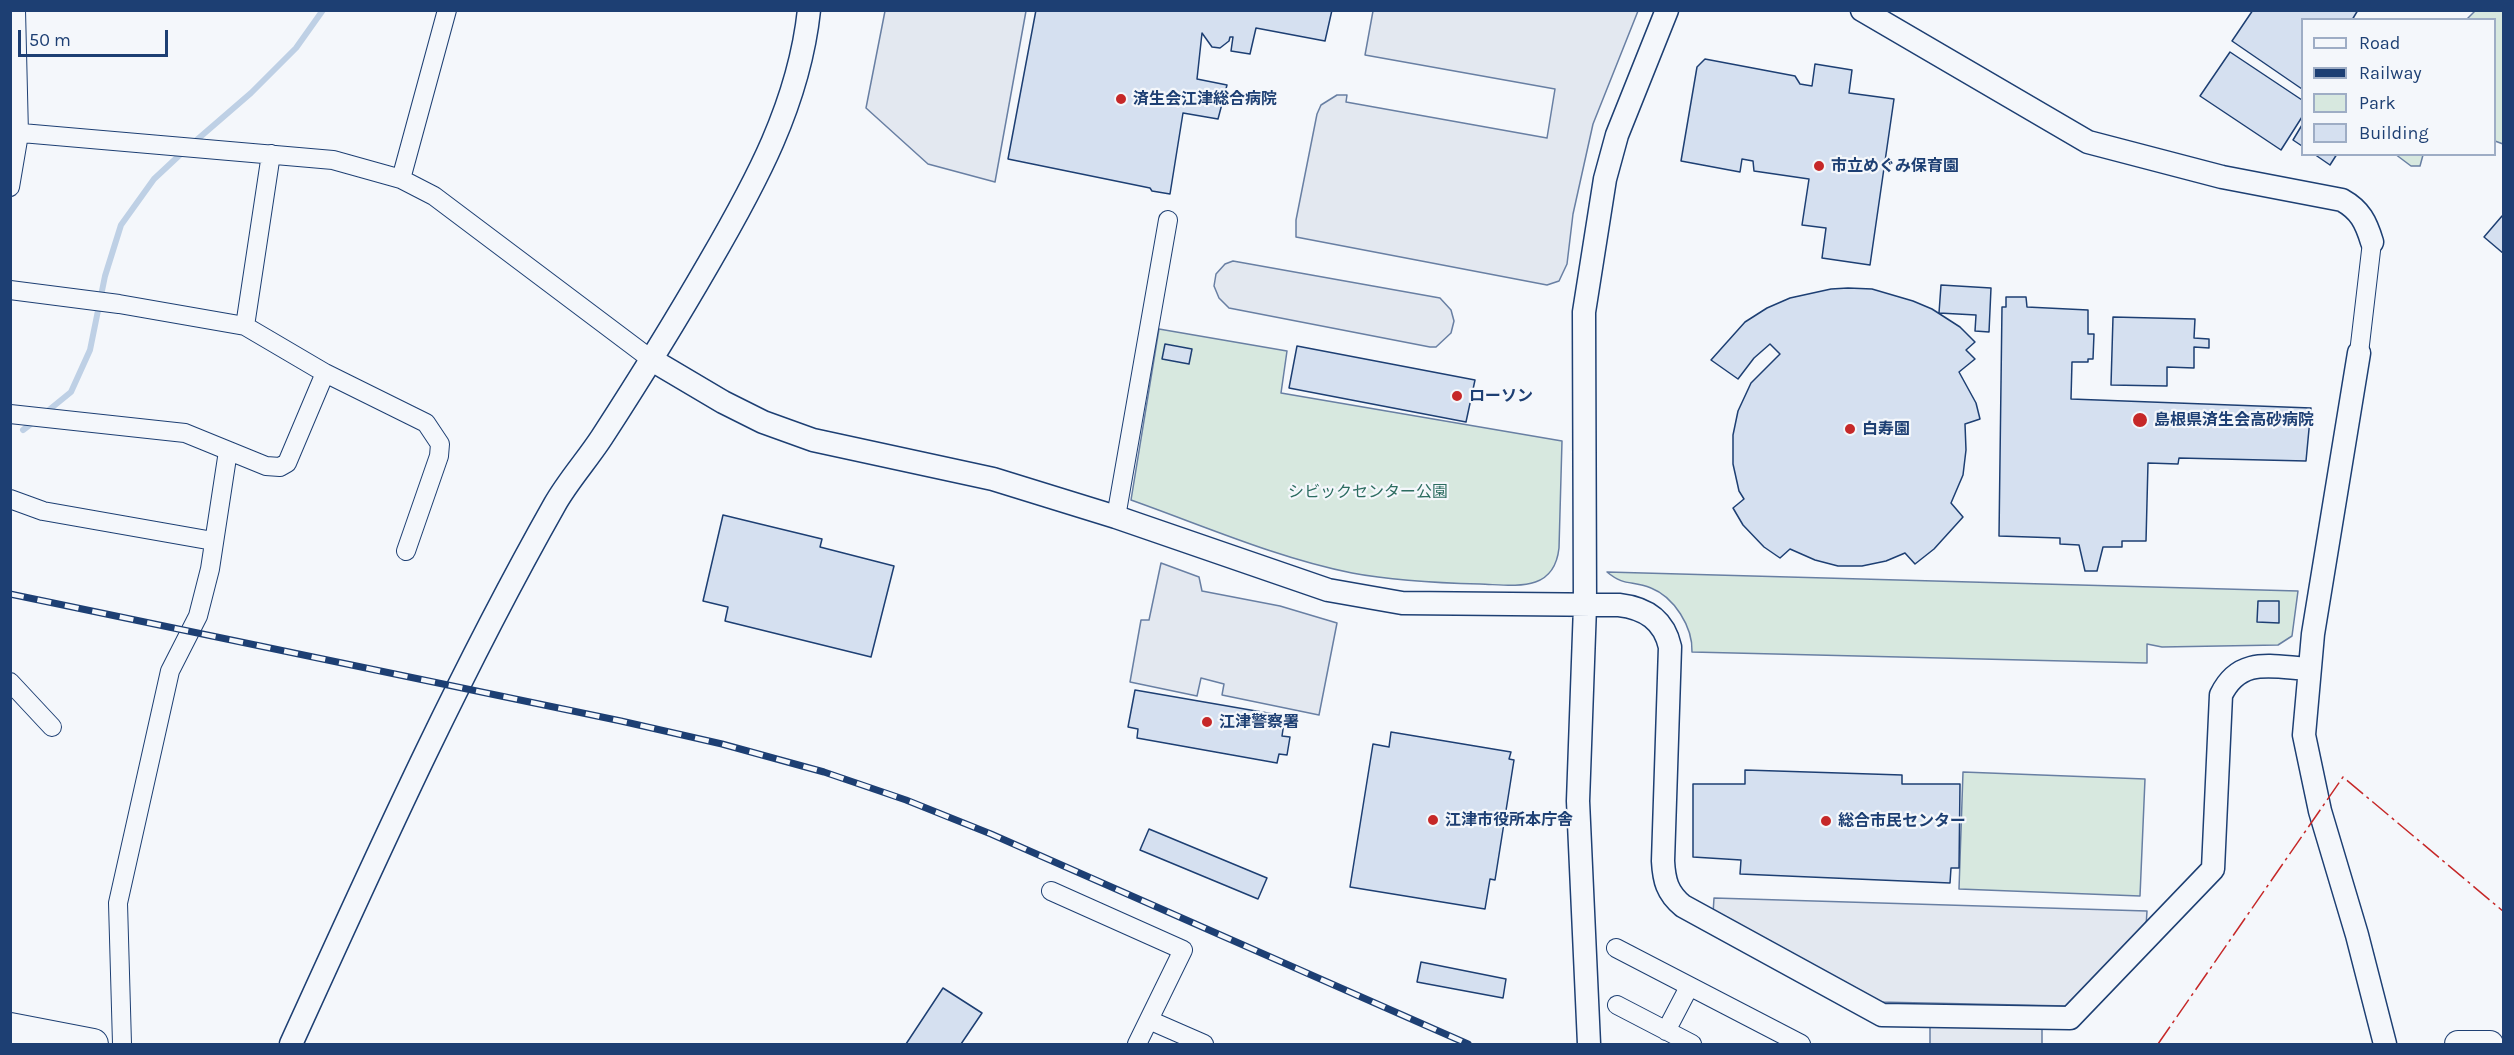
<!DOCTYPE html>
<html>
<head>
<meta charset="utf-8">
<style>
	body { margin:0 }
	#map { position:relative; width:2514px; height:1055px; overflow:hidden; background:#f4f7fb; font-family:Karla,sans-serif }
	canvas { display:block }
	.frame { position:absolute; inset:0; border:12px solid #1d3f73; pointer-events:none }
	.legend { position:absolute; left:2301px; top:18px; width:195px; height:138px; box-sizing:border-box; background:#f4f7fb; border:2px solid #9eadc5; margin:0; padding:8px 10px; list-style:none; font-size:18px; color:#1d3f73 }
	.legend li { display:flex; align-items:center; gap:12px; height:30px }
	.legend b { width:30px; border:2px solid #9eadc5 }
	.scale { position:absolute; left:18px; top:30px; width:150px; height:27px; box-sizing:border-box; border:3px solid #1d3f73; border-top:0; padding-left:8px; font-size:18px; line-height:21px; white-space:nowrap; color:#1d3f73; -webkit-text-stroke:4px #f4f7fb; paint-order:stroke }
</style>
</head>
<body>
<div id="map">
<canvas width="2514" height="1055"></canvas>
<div class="frame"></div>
<ul class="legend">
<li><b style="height:8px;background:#f4f7fb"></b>Road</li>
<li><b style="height:8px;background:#1d3f73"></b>Railway</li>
<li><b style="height:16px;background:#d7e8df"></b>Park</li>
<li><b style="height:16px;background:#d5e0f0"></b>Building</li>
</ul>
<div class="scale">50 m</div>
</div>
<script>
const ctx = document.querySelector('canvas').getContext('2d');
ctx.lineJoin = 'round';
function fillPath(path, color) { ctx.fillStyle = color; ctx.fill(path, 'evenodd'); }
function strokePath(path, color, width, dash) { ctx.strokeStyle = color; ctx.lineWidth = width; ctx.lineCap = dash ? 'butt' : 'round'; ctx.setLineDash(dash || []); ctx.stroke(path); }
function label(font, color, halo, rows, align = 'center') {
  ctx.font = font + ' Karla,"Noto Sans JP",sans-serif'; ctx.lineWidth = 4.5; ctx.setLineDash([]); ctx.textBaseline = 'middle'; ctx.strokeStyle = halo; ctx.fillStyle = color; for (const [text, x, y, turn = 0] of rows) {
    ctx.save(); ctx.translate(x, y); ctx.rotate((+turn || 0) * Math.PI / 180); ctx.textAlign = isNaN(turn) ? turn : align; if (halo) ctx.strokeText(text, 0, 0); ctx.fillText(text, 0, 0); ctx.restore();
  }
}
const green = new Path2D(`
	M2475,11H2503V144L2495,141L2494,20L2467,19Z
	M2395,154H2423V155L2420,166H2411Z
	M1159,329L1287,351L1281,393L1562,441L1559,548C1554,594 1513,585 1480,584C1437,583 1394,581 1352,573C1277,558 1204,526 1131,500Z
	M1607,572L2298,591L2292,636L2278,645L2162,647L2147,644V663L1692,652C1693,627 1674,597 1651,588C1632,580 1625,587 1607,572Z
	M1963,772L2145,779L2140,896L1959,889Z`);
const parking = new Path2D(`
	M885,11H1026L995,182L928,164L866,108Z
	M1373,11H1638L1593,124L1573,214L1567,264L1559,281L1547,285L1296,237V220L1317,114L1321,105L1337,95H1347L1346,102L1547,138L1555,89L1365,55Z
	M1233,261L1440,298L1451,310L1454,321L1451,333L1436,347H1430L1229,308L1219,298L1214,286L1216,274L1225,264Z
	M1161,563L1199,577L1202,591L1280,606L1337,623L1319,715L1222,695L1224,684L1201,678L1197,696L1130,682L1141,620H1149Z
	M1714,898L2147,911L2146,927L2067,1006L1878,1002L1713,914Z
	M1930,1027H2042V1044H1930Z`);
const stream = new Path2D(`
	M192,144L251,93L296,48L323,10
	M44,414L71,392L90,350L105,276L121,225L154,179L184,151
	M23,430L36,420`);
const building = new Path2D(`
	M1036,10H1332L1325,41L1256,28L1250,54L1231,51L1233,37H1230L1229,41L1220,48L1212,47L1202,33L1197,79L1227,85L1218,119L1183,113L1170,194L1152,191L1150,188L1008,159Z
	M2253,10H2358L2352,20H2302V89L2232,41Z
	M2230,52L2302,100V117L2281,150L2200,96Z
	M1705,59L1795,76L1800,84L1812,86L1815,64L1852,70L1849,93L1894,99L1870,265L1822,258L1826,228L1802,225L1809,179L1754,171L1753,161L1742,159L1740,172L1681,161L1697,67Z
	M2302,125V146L2293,140Z
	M2314,154H2337L2330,165Z
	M2502,216L2504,217V254L2484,237Z
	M1941,285L1991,288L1989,332L1975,331L1976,315L1939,313Z
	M1848,288L1872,289L1913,301L1932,309L1960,327L1975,342L1966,350L1975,359L1959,372L1976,403L1980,419L1965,424L1966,450L1963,475L1951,503L1963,517L1934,549L1915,564L1905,553L1886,561L1862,566H1838L1815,560L1790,549L1780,558L1764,547L1743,525L1733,508L1744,499L1739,491L1733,464V435L1738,411L1751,383L1780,354L1770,344L1754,358L1738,379L1711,360L1745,322L1767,308L1790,298L1831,289Z
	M2006,297H2026L2027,307L2088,310V334H2094L2093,359H2088V362H2072L2071,399L2311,408L2306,461L2179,458L2178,464L2148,463L2146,541H2122V547H2103L2097,571H2085L2079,545L2060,544V538L1999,536L2002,307H2006Z
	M2113,317L2195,319L2194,338L2209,339V348L2194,347V368L2167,367V386L2111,385Z
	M1165,344L1192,349L1189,364L1162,359Z
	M1297,346L1475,380L1466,422L1289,388Z
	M723,515L822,539L820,547L894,566L871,657L725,621L728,607L703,601Z
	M2258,601H2279V623L2257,622Z
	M1135,690L1285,716L1282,736L1290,737L1287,755L1279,754L1277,763L1137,738L1138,729L1128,727Z
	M1391,732L1511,752L1509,759L1514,760L1495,880L1490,879L1485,909L1350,887L1373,744L1389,747Z
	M1745,770L1902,775V784H1960L1959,868H1951L1950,883L1740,874L1741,860L1693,857V784H1745Z
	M1149,829L1267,878L1258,899L1140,850Z
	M1421,962L1506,979L1503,998L1417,982Z
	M943,988L982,1013L961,1044H906Z`);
const minor = new Path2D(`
	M10,132L333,160L401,179L434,196L652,360
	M401,179L447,10
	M10,187L19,134L16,10
	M10,290L119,304L245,326
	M2359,353L2372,242
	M325,373L426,423L440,444L439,456L406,551
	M10,414L185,433L266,466L280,467L287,463L325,373L245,326L271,154
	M10,499L43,511L213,541
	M1116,517L1168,220
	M10,682L52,727
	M1051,891L1183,950L1137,1044
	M1616,948L1801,1044
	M1617,1005L1692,1044
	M1149,1020L1204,1044
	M1666,1031L1689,987
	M122,1044L118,903L170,671L198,616L210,569L228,451`);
const tertiary = new Path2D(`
	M1862,10L2088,142L2222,177L2342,200C2360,210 2366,222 2372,242
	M2359,353L2313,634L2304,735L2320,811L2357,935L2385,1044
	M652,360L723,402L763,422L813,440L993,479L1116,517L1328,590L1402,603L1619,605C1645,608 1664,620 1670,647L1663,861C1664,880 1667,893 1683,906L1882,1015L2070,1018L2213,869L2221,695C2240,656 2272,667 2309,669
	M291,1044C374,862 456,679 555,504C568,481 587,460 602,437C639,380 675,322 709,263C755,184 799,104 809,10
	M1589,1044L1578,801L1585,606L1584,312L1605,179L1617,135L1667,10`);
const secondary = new Path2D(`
	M2458,1044H2490`);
const trunk = new Path2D(`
	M10,1028L93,1044`);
const rail = new Path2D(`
	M10,594L621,721L722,744L824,772L906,800L991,834L1468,1044`);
const power = new Path2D(`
	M2158,1044L2343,777L2504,912`);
const markers = [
	[1121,99,6,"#c62828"],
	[1819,166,6,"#c62828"],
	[1457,396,6,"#c62828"],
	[2140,420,8,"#c62828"],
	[1850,429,6,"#c62828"],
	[1207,722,6,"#c62828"],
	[1433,820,6,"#c62828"],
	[1826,821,6,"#c62828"]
];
const poiNames = [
	["済生会江津総合病院",1133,99],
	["市立めぐみ保育園",1831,166],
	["ローソン",1469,396],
	["島根県済生会高砂病院",2154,420],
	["白寿園",1862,429],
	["江津警察署",1219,722],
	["江津市役所本庁舎",1445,820],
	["総合市民センター",1838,821]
];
const parkNames = [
	["シビックセンター公園",1368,492]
];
fillPath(green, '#d7e8df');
strokePath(green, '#687fa3', 1.5);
fillPath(parking, '#e3e8f0');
strokePath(parking, '#687fa3', 1.5);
strokePath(stream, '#bed0e5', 6);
fillPath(building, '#d5e0f0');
strokePath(building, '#1d3f73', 1.5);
strokePath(minor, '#1d3f73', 20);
strokePath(tertiary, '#1d3f73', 25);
strokePath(secondary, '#1d3f73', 28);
strokePath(trunk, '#1d3f73', 32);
strokePath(minor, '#f4f7fb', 18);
strokePath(tertiary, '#f4f7fb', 22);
strokePath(secondary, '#f4f7fb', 26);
strokePath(trunk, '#f4f7fb', 30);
strokePath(rail, '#1d3f73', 7);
strokePath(rail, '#f4f7fb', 4.5, [14]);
strokePath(power, '#c62828', 1.5, [21, 4.5, 3, 4.5]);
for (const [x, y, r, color] of markers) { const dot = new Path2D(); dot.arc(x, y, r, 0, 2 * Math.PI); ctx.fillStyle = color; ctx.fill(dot); strokePath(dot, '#f4f7fb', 2); }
label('bold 16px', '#1d3f73', '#f4f7fb', poiNames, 'left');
label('16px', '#2c6c60', '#f4f7fb', parkNames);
</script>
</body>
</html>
